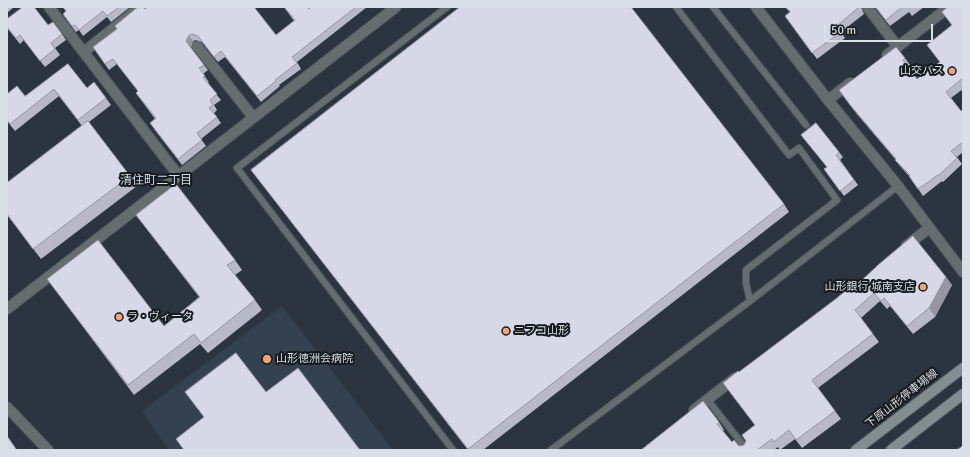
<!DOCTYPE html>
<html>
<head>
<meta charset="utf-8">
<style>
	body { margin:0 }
	#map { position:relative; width:970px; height:457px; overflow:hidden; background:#2b343f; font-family:Signika,sans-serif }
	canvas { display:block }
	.frame { position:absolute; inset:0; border:8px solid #d9dfe6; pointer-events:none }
	.scale { position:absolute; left:824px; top:24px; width:109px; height:18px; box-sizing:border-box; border:2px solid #d9dfe6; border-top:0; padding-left:5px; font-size:12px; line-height:14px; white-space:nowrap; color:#d9dfe6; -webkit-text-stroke:3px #171b20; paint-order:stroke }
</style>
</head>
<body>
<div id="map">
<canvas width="970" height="457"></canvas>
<div class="frame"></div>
<div class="scale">50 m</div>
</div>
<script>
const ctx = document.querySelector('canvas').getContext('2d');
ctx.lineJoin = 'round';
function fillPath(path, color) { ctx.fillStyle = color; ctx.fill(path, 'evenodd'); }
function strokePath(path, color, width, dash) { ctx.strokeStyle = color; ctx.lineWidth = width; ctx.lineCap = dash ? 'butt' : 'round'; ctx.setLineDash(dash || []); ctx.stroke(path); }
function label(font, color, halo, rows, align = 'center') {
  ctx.font = font + ' Signika,"Noto Sans JP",sans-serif'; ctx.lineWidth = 4; ctx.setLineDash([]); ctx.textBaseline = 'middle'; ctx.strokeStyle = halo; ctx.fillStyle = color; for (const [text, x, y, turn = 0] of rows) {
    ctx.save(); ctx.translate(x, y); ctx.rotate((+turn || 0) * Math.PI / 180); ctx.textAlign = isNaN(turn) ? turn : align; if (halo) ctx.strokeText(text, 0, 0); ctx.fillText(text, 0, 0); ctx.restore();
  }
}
const built = new Path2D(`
	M282,306L393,450H169L142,411Z`);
const service = new Path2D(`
	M447,7L237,168L453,450
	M676,7L789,155L799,148L837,200L746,270V283L750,301
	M713,7L806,125
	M707,399L747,450
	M551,450L750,301L898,186`);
const minor = new Path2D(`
	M49,7L178,175
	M867,7L898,47
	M197,46L253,117
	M84,52L140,7
	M887,55L949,7
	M828,100L850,83
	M906,246L929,228
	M7,309L396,7
	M7,407L48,450
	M694,410L735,378`);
const tertiary = new Path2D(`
	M756,7L828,100L898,186L963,272`);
const secondary = new Path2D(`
	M856,450L963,368
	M891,450L963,394`);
const wall = new Path2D(`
	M7,7H14L7,13Z
	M63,7H130L111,22L107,17L83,36L79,30L76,32L67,20L63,14L66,12Z
	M284,7H307L309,9L311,7H367L297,62L301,69L279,85L280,86L261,102L225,57L218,62L202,42L196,40L193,41L191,47V49L208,70L203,74L209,82L207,83L221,100L214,105L217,110L214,113L221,123L201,139L206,146L182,165L154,129L155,119L136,93L138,91L117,64L109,70L93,47L145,9L276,35L294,21Z
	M785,7H861L864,14L841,32L845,38L817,59L785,16L790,12Z
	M875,7H924L912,16L909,12L890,26Z
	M963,7V89L951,98L961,111L963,110V152L957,157L962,164L943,182L942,181L923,196L909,176L900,166L895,160V159L856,113L839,90L905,58L910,65L908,66L917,79L940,62L927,45L952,25L942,12Z
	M7,19L48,25L62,34L66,40L55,48L60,55L45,67L24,40L20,44L7,28Z
	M68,64L87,88L106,98L111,105L89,122L137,186L41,259L7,215V183L82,126L59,96L15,131L7,121V94L25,96Z
	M801,135L839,152L843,157L840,160L858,185L844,196L824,169L827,167Z
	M251,170L784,204L789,212L483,450H468Z
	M136,215L235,260L242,270L235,275L255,300L262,310L208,353L200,344L134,395L47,279L164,326L199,297Z
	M946,277L952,285L935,317L913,334L890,306L887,309L880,301L861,318L879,342L818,388L841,419L802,448L795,439L780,450L778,447L774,450H641L719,422L724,430L723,431L732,442L739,446L744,445L755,425L723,383L739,372L860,282Z`);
const shadedWall = new Path2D(`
	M189,35L193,41L191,47L192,50L186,41Z
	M946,277L952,285L935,317L929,308Z`);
const building = new Path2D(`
	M23,7H34L48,25L53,22L62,34L51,43L55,49L40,61L20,35L16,38L7,27V19Z
	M63,7H119L107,16L103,11L79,30L75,25L72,26L63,14L66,11Z
	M138,7H143L145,9L147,7H254L276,35L295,20L284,7H307L309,9L311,7H356L292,57L297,63L275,80L276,81L257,96L221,51L214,57L198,36L192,34L189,35L186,41L188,44L204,65L199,68L205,76L203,77L217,94L210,100L213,105L209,108L217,117L197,133L202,140L178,159L150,123L156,118L136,93L138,91L113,59L105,64L93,47L117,29L115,26Z
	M460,7H631L784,204L468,449L251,170Z
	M786,7H859L837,26L841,32L812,53L785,16L790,12Z
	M876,7H902L886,20Z
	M948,7H963V78L946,92L961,111L963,110V142L951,151L957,158L939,175H938L918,189L909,176L910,175L895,160L896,159L851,106L839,90L896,47L905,58L903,60L917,79L940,62L927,45L952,25L942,12Z
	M68,64L87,88L94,82L106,98L78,120L54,89L10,124L7,120V94L17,86L25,96Z
	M88,121L130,176L33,249L7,214V183Z
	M816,123L839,152L836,155L854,180L840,191L824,169L827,167L801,135Z
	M176,184L235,260L227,265L255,300L201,343L194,334L128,385L47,279L98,240L164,326L200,297L136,215Z
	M913,236L946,277L929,308L907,326L884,298L881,301L874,293L855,310L873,334L812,380L835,411L796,440L789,430L774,442L772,439L757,450H641L703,401L719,422L717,424L732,442L734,440L739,446L744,445L746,441L742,435L755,425L723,383L738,371L739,372L837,298L858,280L860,282L878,265Z
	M236,353L266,392L298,368L360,450H184L176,439L204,417L185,392Z
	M7,436L16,449L15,450H7Z
	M963,446V450H957Z`);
const markers = [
	[952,71,4,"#efa377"],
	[923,287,4,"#efa377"],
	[119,317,4,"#efa377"],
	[506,331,4,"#efa377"],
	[267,359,5,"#efa377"]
];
const poiNames = [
	["山交バス",944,71,"right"],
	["山形銀行 城南支店",915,287,"right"],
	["ラ・ヴィータ",127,317],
	["ニフコ山形",514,331],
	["山形徳洲会病院",276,359]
];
const streetNames = [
	["下原山形停車場線",902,399,-38]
];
const neighbourhoodNames = [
	["清住町二丁目",156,181]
];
fillPath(built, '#34414f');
strokePath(service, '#4a535d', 8);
strokePath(minor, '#4a535d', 12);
strokePath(tertiary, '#4a535d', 12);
strokePath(secondary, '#4a535d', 12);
strokePath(service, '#666d70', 6);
strokePath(minor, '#666d70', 10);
strokePath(tertiary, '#666d70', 10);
strokePath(secondary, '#828d92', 10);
fillPath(wall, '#b8b9c7');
fillPath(shadedWall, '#9696a2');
fillPath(building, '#d6d7e7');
strokePath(building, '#9696a2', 1);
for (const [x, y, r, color] of markers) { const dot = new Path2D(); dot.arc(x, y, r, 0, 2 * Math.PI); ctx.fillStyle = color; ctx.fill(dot); strokePath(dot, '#171b20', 1.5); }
label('11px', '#d9dfe6', '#171b20', poiNames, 'left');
label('11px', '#d9dfe6', '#171b20', streetNames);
label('12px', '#d4dfed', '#171b20', neighbourhoodNames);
</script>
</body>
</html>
